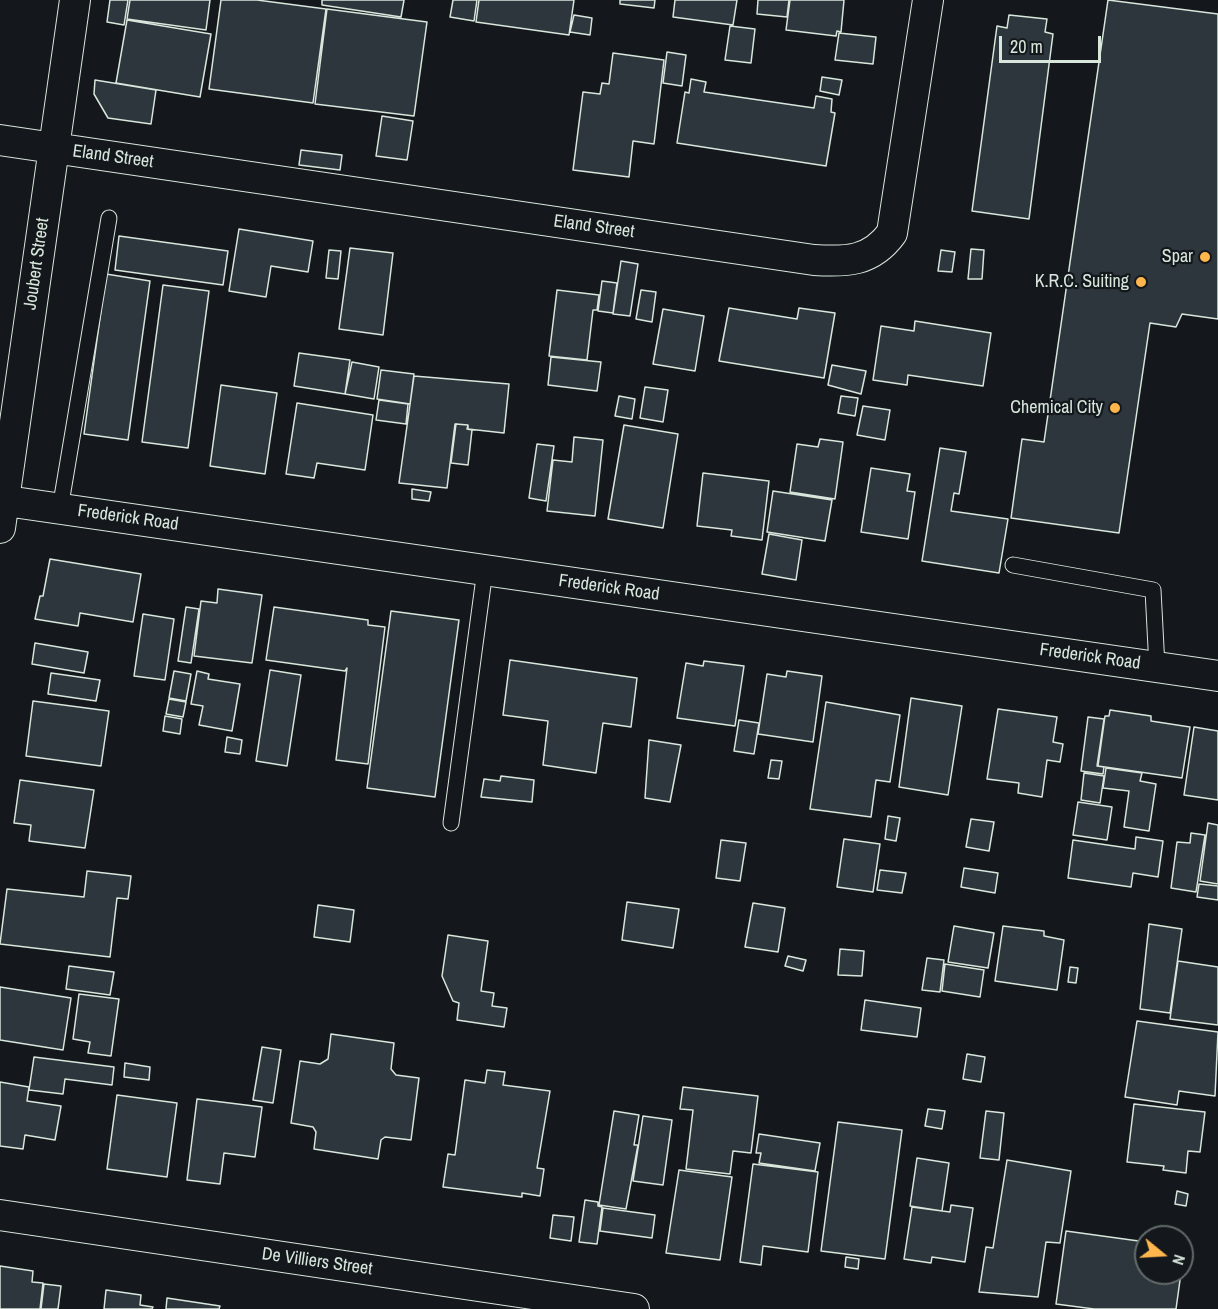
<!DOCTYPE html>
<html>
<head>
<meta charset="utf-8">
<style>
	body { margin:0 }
	#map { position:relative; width:1218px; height:1309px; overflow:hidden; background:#14181c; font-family:"Archivo Narrow",sans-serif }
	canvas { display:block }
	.north { position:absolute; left:1134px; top:1225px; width:60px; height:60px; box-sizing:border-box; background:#14181c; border:2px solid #626a69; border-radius:50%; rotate:108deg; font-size:16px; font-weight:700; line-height:24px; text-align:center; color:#d8e6dc }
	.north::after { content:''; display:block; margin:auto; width:21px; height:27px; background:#ffb74d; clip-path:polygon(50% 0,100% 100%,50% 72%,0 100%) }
	.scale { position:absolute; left:999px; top:36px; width:102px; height:27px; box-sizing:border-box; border:3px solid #d8e6dc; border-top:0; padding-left:8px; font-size:18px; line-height:21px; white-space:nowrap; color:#d8e6dc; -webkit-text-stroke:4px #14181c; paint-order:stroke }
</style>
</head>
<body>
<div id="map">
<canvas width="1218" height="1309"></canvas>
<div class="north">N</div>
<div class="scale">20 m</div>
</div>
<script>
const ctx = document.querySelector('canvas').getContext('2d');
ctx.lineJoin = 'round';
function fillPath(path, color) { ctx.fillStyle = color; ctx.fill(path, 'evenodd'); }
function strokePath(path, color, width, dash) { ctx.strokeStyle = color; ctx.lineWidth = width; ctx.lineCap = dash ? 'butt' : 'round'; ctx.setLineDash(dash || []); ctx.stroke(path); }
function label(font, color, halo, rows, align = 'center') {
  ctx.font = font + ' "Archivo Narrow",sans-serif'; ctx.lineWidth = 4.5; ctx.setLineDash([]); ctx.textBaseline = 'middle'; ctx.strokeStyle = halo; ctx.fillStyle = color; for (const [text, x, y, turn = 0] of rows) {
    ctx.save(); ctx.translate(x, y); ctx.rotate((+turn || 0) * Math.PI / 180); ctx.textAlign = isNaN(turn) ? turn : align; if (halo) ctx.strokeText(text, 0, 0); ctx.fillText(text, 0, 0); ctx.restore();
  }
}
const building = new Path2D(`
	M110,0H128L124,25L107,22Z
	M130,0H210L206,30L127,19Z
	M221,0H257L326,9L313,103L209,89Z
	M322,0H404L401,17L322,5Z
	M453,0H477L474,21L450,17Z
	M479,0H574L569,35L476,22Z
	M620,0H655L654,8L620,4Z
	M675,0H737L733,25L673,17Z
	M758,0H789L787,17L757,14Z
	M790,0H844L841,32L837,31L836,36L786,30Z
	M1108,0L1218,14V319L1182,314L1176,327L1150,323L1119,533L1011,518L1022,439L1044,442Z
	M327,9L427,22L414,116L315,104Z
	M574,15L592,18L590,35L570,32Z
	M1009,15L1047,19L1045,32L1053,34L1029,219L972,211L997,26L1007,28Z
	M127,20L211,34L200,97L116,83Z
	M730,26L755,29L751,63L725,60Z
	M839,33L876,37L873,64L835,60Z
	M667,52L686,55L682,86L663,83Z
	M613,53L664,60L654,144L633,141L629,177L573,170L583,92L600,94L602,83L609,84Z
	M822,77L842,80L839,95L820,91Z
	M691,79L706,82L704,92L814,108L816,96L832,99L831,112L835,113L826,166L677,143L685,92L689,93Z
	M95,80L156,90L151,124L108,118L94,94Z
	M382,116L413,121L407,160L376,156Z
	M301,150L342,155L340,170L299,165Z
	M239,229L313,241L308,272L271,266L266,297L229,291Z
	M119,236L228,251L223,285L115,270Z
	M350,248L393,253L383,335L339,329Z
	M971,249L984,250L982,279H968Z
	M329,250L341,251L338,279L326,278Z
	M941,250L955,252L952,272L938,271Z
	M621,261L638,264L630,316L613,314Z
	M106,274L150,281L128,440L84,434Z
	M602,281L617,283L613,313L598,311Z
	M163,285L209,291L188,448L142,442Z
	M557,290L599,295L597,310H593L587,360L549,356Z
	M641,290L656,292L652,322L636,319Z
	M729,308L797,319L799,308L835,313L824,378L719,361Z
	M663,309L704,316L695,371L653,364Z
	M915,321L991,333L983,386L908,375L907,385L873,380L881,326L914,331Z
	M299,353L350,360L345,394L294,386Z
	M551,357L601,362L597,391L548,385Z
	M352,362L379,367L374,399L345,394Z
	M832,365L866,371L861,394L828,385Z
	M381,370L414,374L410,404L377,399Z
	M414,376L509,384L504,433L468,429V425L455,424L447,488L399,483Z
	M221,385L277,393L265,474L210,466Z
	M645,387L668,390L663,422L640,418Z
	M619,396L635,399L632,419L615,416Z
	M841,396L858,398L855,416L838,413Z
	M379,400L408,404L406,424L376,420Z
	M297,403L373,415L365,470L317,463L314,478L286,474Z
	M863,406L890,410L885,440L857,435Z
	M456,424L468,425L467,429L472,430L468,465L451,463Z
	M624,425L678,434L663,528L608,519Z
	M574,437L603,440L595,516L547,511L553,460L572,462Z
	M820,439L843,442L835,499L790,492L797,444L818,447Z
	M537,444L554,446L546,501L529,498Z
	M940,448L966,452L959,494L954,493L951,511L1008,519L999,573L922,561Z
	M871,468L910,474L907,491L915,492L908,539L861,532Z
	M703,473L769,481L762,540L731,536L732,530L697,526Z
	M412,489L431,492L429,501L412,499Z
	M773,491L832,500L825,541L767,532Z
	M769,534L802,540L796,580L762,574Z
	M50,559L141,574L133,622L80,613L78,626L35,619L40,596H43Z
	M218,589L262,595L252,663L194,656L201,601L217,603Z
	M186,607L199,609L191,663L178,661Z
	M274,607L368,620V625L385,627L368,764L336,760L347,668L345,671L266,660Z
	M391,611L459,620L435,797L367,788Z
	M143,614L174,619L165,680L134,676Z
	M35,643L88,652L84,673L32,664Z
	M510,660L637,678L631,727L603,723L596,773L543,765L548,721L503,715Z
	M704,661L744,666L735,726L677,718L686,663L703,666Z
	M270,670L301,675L287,766L256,761Z
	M174,671L191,674L186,701L169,698Z
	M197,671L209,674L208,679L240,684L232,731L199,725L203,706L191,704Z
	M787,671L822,676L813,742L758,734L767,674L786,677Z
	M51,673L100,680L96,701L48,694Z
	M911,698L962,706L948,795L899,787Z
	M169,699L186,702L183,717L166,714Z
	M33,701L109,711L101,766L26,756Z
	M826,702L900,715L890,782L876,780L871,817L810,809Z
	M998,709L1057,717L1053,742L1063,744L1060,762L1047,760L1042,797L1018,793L1019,783L987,779Z
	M1110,710L1151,716V721L1190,727L1182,778L1098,766L1105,716H1109Z
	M165,716L182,719L180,734L163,731Z
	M1088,717L1104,719L1097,766L1104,767L1103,774L1081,771Z
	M739,720L759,723L754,754L734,751Z
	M1194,727L1218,731V800L1184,795Z
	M227,737L242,740L240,754L225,752Z
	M649,740L681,745L670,802L645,798Z
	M771,760L782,761L779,779L768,778Z
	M1106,768L1142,773L1140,781L1156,784L1149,831L1124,827L1129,791L1103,788Z
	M1084,773L1104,776L1100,803L1081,800Z
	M501,776L534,780L532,802L481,797L484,779L500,781Z
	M20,780L94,790L85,848L29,841L31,825L14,823Z
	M1078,802L1112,807L1107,840L1073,835Z
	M888,816L900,818L896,841L885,839Z
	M971,819L994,822L989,851L966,847Z
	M1208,823L1218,825V884L1200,881Z
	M1191,833L1205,835L1196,892L1171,888L1177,842L1190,843Z
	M1136,837L1163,841L1158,877L1133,873L1131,887L1068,878L1073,840L1135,849Z
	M844,839L880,844L873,892L837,887Z
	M721,840L746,843L740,881L716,878Z
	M964,868L998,873L995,893L961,887Z
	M880,870L906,873L902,893L877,890Z
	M87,871L131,876L128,899L117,898L110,957L0,944L7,889L84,897Z
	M1199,884L1218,886V900L1197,897Z
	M627,902L679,909L673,948L622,940Z
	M753,903L785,908L778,952L745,947Z
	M318,905L354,910L350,942L314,937Z
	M1149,924L1182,929L1170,1013L1140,1009Z
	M954,926L994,933L988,968L948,962Z
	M1003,926L1044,931V936L1064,940L1057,990L995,981Z
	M448,935L488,941L481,991L494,993L492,1006L507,1008L504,1027L457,1020L459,1003L453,1001L442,976Z
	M840,949L864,951L862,976L838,975Z
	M788,956L806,960L803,971L785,966Z
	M927,958L944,960L940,992L922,990Z
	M1178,961L1218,967V1025L1170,1019Z
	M945,964L984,970L980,997L942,991Z
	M69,966L114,972L110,995L66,989Z
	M1070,967L1078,968L1076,983L1068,982Z
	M0,987L71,998L63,1050L0,1040Z
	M79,994L119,999L111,1056L88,1053L90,1042L73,1039Z
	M865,1000L921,1008L917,1037L861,1030Z
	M1137,1021L1218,1032L1215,1096L1179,1091L1177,1105L1125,1097Z
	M331,1034L394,1043L391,1069L396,1075L419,1078L411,1140L385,1137L381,1140L378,1159L314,1149L316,1132L313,1127L291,1123L300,1061L320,1064L328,1059Z
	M262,1047L281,1050L273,1103L253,1100Z
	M967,1054L985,1057L981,1082L963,1079Z
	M34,1057L114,1067L112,1085L65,1079L63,1094L29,1090Z
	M125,1063L150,1067L149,1080L124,1077Z
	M487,1070L505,1072L503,1085L550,1091L537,1168L544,1169L540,1196L522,1193V1197L443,1187L448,1154L455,1155L465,1080L485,1083Z
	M0,1082L29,1087L27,1101L61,1106L55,1140L25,1135L23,1149L0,1146Z
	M683,1087L758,1096L751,1153L733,1151L730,1174L686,1169L693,1110L680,1109Z
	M117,1095L177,1103L167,1177L107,1169Z
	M197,1099L262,1107L255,1157L224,1153L220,1184L187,1180Z
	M1134,1104L1205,1112L1200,1152L1188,1151L1186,1173L1163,1170L1164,1166L1127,1162Z
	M928,1109L945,1111L942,1129L925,1126Z
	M614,1111L639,1115L634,1145H638L626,1209L599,1205Z
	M986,1111L1004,1113L999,1160L980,1158Z
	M643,1116L672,1120L663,1185L633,1181Z
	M838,1122L902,1130L885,1259L821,1251Z
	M759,1134L820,1143L815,1171L759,1163L761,1153H756Z
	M917,1158L949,1163L942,1211L910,1206Z
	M1007,1160L1071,1171L1060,1243L1046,1242L1038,1297L979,1292L986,1247L993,1248Z
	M753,1164L818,1172L808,1252L763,1246L761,1265L740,1262Z
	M679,1170L732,1177L720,1260L666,1253Z
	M1177,1191L1188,1194L1186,1206L1175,1204Z
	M585,1200L598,1202V1206L602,1207L597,1244L579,1242Z
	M951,1205L973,1208L965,1262L932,1257L931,1263L904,1259L912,1207L950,1212Z
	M603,1208L655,1215L652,1238L600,1231Z
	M553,1215L574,1217L571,1241L550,1238Z
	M1066,1231L1146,1242V1273H1181L1176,1309H1094L1056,1304Z
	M846,1257L859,1259L858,1269L845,1267Z
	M0,1266L33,1271L32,1282L43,1283L40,1309H0Z
	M44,1284L61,1286L58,1309H41Z
	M106,1290L141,1295L140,1305L153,1307L152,1309H104Z
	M167,1298L220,1306L219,1309H166Z`);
const service = new Path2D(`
	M60,509L109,218
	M1013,565L1153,590L1157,667
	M451,823L485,570`);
const minor = new Path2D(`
	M0,140L814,260C846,262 871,262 892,233L928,0
	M0,500L1218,676
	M0,528L75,0
	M0,1215L634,1309`);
const markers = [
	[1205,257,6,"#ffb74d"],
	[1141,282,6,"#ffb74d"],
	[1115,408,6,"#ffb74d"]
];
const streetNames = [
	["Eland Street",113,157,8],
	["Eland Street",594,227,8],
	["Joubert Street",37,264,-82],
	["Frederick Road",128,518,8],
	["Frederick Road",609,588,8],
	["Frederick Road",1090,657,8],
	["De Villiers Street",317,1262,8]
];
const poiNames = [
	["Spar",1193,257],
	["K.R.C. Suiting",1129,282],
	["Chemical City",1103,408]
];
fillPath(building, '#2c363c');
strokePath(building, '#d8e6dc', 1.5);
strokePath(service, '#d8e6dc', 17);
strokePath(minor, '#d8e6dc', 32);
strokePath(service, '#14181c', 15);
strokePath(minor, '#14181c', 30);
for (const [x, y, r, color] of markers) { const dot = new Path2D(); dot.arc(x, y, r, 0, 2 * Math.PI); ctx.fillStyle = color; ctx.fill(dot); strokePath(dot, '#14181c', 2); }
label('18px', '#d8e6dc', '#14181c', streetNames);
label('18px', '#d8e6dc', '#14181c', poiNames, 'right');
</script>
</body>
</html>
